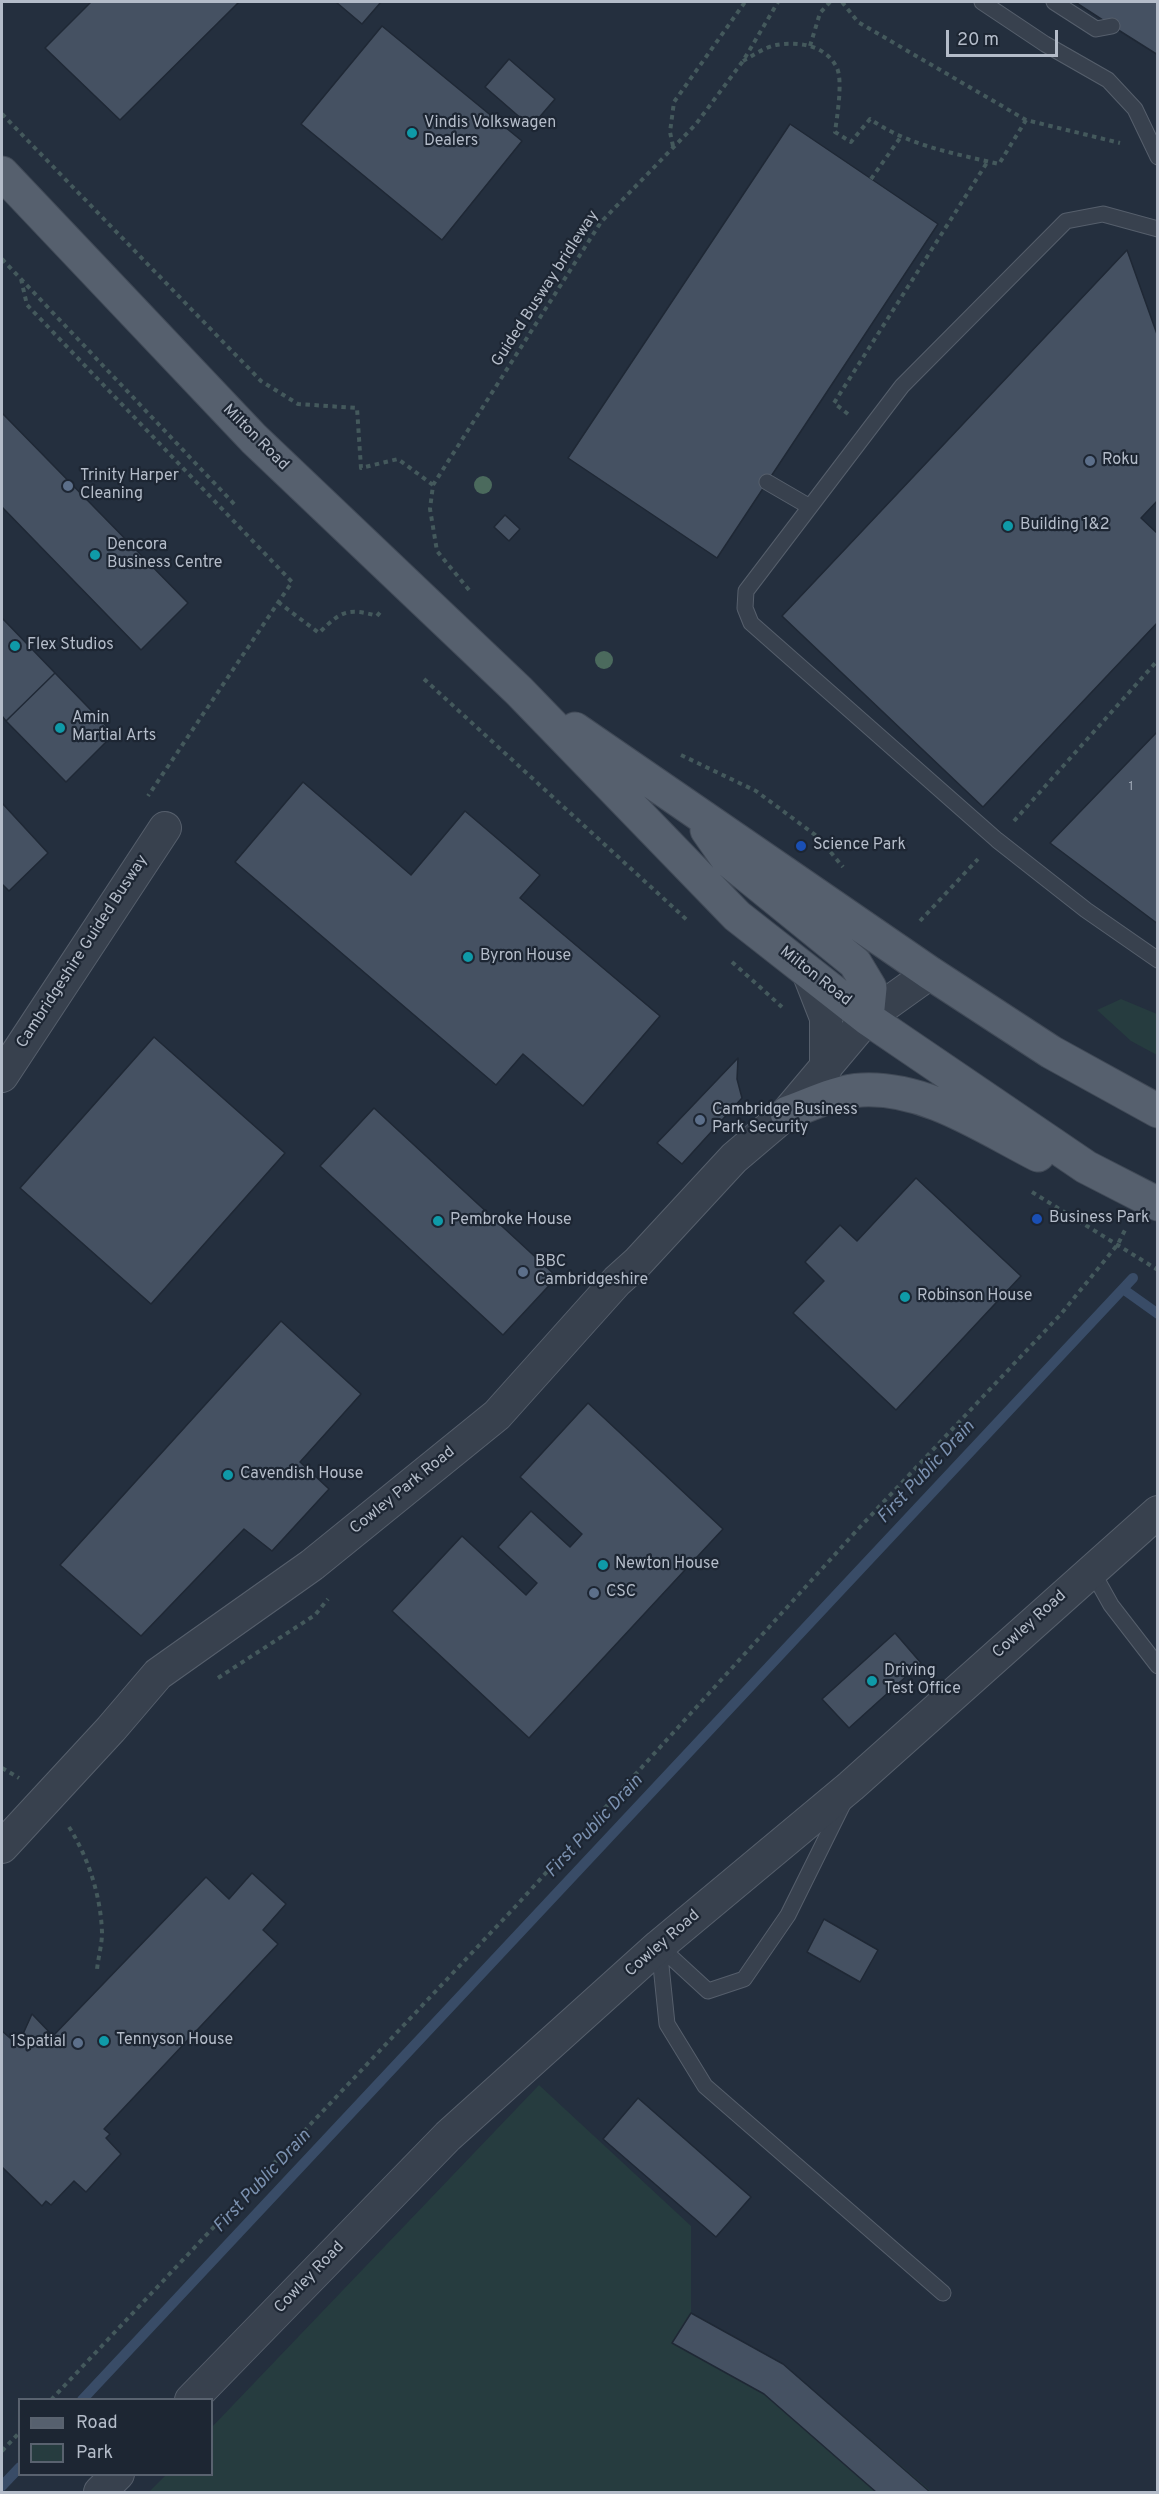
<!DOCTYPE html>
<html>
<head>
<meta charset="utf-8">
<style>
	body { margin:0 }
	#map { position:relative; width:1159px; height:2494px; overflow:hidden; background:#242f3e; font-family:Overpass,sans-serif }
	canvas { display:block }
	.frame { position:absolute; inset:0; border:3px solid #b4bcc9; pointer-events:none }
	.legend { position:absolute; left:18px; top:2398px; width:195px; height:78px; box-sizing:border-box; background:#1d2633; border:2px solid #59626f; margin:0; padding:8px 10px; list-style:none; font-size:18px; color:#b4bcc9 }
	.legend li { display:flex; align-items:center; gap:12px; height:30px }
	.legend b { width:30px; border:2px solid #59626f }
	.scale { position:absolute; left:946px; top:30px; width:112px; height:27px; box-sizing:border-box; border:3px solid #b4bcc9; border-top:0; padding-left:8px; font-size:18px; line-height:21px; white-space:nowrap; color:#b4bcc9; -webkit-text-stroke:4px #1d2633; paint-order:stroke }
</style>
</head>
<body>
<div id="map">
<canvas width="1159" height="2494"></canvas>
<div class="frame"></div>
<ul class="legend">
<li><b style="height:8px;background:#56606e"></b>Road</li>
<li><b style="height:16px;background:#263c3f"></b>Park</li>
</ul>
<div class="scale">20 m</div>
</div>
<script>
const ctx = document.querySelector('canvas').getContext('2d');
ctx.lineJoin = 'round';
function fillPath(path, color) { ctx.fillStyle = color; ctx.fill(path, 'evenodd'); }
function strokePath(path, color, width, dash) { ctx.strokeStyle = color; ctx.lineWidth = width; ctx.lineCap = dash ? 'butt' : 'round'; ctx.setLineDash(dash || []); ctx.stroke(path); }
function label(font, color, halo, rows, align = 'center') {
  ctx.font = font + ' Overpass,sans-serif'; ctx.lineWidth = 4.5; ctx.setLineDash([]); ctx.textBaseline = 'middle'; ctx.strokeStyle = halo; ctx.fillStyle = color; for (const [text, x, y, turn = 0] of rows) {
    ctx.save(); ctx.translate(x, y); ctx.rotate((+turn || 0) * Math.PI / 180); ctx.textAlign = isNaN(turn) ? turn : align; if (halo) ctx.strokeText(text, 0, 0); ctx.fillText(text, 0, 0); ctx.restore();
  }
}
const green = new Path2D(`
	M1121,999L1157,1014V1055L1131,1041L1097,1010Z
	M539,2085L691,2226V2313L783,2364L932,2492H149L166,2475L212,2474V2427Z`);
const stream = new Path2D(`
	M1123,1289L1158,1314
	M82,2400L1133,1278
	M2,2486L20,2467`);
const building = new Path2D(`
	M91,2H239L120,120L45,48Z
	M336,2H381L362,24Z
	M1075,2H1158V55L1112,26Z
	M382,26L522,141L442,240L301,124Z
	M509,59L555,99L531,127L485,87Z
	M790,124L938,224L717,558L568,458Z
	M1127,250L1158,337V500L1141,518L1158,534V622L983,807L782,616Z
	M2,413L188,603L141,650L2,507Z
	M505,515L520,529L509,541L494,527Z
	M2,618L55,673L6,721L2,716Z
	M55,673L114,734L66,782L6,721Z
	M1158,731V924L1050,843Z
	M303,782L411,875L465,811L540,875L520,898L660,1016L583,1106L523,1054L496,1085L235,862Z
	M2,803L48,853L9,891L2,884Z
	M154,1037L285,1153L151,1304L20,1188Z
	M738,1058L737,1079L742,1098L682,1164L657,1143Z
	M374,1108L557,1277L503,1335L320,1166Z
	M916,1178L1021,1276L896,1410L793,1313L824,1281L805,1262L840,1225L857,1241Z
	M281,1321L361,1394L300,1462L329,1489L272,1551L244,1529L141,1636L60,1565Z
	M588,1403L723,1529L529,1738L392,1611L462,1536L526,1595L537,1583L498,1547L531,1511L570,1547L582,1534L520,1477Z
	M895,1633L921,1663L849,1728L822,1699Z
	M252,1873L286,1904L263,1930L278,1944L104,2129L110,2134L106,2138L121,2154L86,2192L74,2181L51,2205L46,2201L42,2206L2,2167V2031L18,2045L32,2014L53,2036L206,1877L229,1899Z
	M824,1919L878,1950L860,1982L807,1952Z
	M638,2098L751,2197L716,2237L603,2139Z
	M691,2313L783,2364L930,2492H876L764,2394L672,2343Z`);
const path = new Path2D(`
	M842,2L858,22L1026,120L1120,143
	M810,46L820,13L830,2
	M743,61C752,56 765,47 776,45C798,41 826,45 837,68C843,81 837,117 835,132L851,142L870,119C909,146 953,153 999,164L1026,120
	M2,114L261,381L298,404L357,408L361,468L398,459L433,485
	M673,146L670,132L674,102L745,2
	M871,179L900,138
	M2,259L236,506
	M21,279L27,305L292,582L148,796
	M848,414L834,403L988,161
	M469,590L437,551L430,509L433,485L601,222L696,124L743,61L778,2
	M278,602L319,633C340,612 347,607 377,616L382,610
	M424,679L687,920
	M681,755L756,791L818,837L843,867
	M1014,821L1158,660
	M920,921L978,859
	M732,962L782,1007
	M1032,1192L1158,1270
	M218,1678L315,1615L328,1599
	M2,1768L19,1778
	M69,1827C88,1857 101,1896 102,1933C102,1945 98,1958 97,1970
	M51,2400L515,1907L859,1528L1061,1314L1118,1244L1126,1228
	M2,2451L20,2432`);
const lane = new Path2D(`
	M982,2L1045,44L1108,80L1135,109L1158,157
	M1054,2L1096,29L1112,26
	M1158,229L1103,214L1066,221L902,386L746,591L745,608L751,623L997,840L1086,910L1158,960
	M767,482L810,507
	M1092,1571L1111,1605L1158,1666
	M659,1946L667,2024L705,2086L943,2293
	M659,1946L708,1991L744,1979L788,1915L843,1804`);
const street = new Path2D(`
	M808,972L826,1018V1068
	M2,1076L165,828
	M2,1847L111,1729L158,1674L312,1565L497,1415L617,1281L637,1263L734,1158L787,1113L867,1018L930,973
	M191,2400L448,2136L659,1946L851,1786L1158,1512
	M100,2492L118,2474`);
const primary = new Path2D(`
	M2,173L254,439L519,691L737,916L867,1018L1086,1167L1158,1204
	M575,729L930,973L1051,1052L1158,1111
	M707,830L728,860L855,963L870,988L867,1018
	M787,1113C810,1105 837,1091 862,1090C926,1087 983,1127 1038,1155`);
const trees = [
	[483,485],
	[604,660]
];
const markers = [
	[412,133,6,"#0f9aa8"],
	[1090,461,6,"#5c6f8a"],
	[68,486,6,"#5c6f8a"],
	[1008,526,6,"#0f9aa8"],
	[95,555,6,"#0f9aa8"],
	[15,646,6,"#0f9aa8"],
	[60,728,6,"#0f9aa8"],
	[801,846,6,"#1a4fb4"],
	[468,957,6,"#0f9aa8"],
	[700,1120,6,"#5c6f8a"],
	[1037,1219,6,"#1a4fb4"],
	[438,1221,6,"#0f9aa8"],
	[523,1272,6,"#5c6f8a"],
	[905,1297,6,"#0f9aa8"],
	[228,1475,6,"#0f9aa8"],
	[603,1565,6,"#0f9aa8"],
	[594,1593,6,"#5c6f8a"],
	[872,1681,6,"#0f9aa8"],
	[104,2041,6,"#0f9aa8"],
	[78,2043,6,"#5c6f8a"]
];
const numberNames = [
	["1",1131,787]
];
const poiNames = [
	["Vindis Volkswagen",424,124],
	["Dealers",424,142],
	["Roku",1102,461],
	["Trinity Harper",80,477],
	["Cleaning",80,495],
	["Building 1&2",1020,526],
	["Dencora",107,546],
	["Business Centre",107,564],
	["Flex Studios",27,646],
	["Amin",72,719],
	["Martial Arts",72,737],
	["Science Park",813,846],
	["Byron House",480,957],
	["Cambridge Business",712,1111],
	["Park Security",712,1129],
	["Business Park",1049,1219],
	["Pembroke House",450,1221],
	["BBC",535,1263],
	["Cambridgeshire",535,1281],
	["Robinson House",917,1297],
	["Cavendish House",240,1475],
	["Newton House",615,1565],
	["CSC",606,1593],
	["Driving",884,1672],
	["Test Office",884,1690],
	["Tennyson House",116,2041],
	["1Spatial",66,2043,"right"]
];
const streetNames = [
	["Guided Busway bridleway",546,289,-57],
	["Milton Road",255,438,45],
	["Cambridgeshire Guided Busway",83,952,-57],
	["Milton Road",815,977,38],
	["Cowley Park Road",403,1491,-39],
	["Cowley Road",1030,1625,-42],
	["Cowley Road",663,1944,-41],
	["Cowley Road",310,2278,-46]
];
const waterNames = [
	["First Public Drain",927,1473,-47],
	["First Public Drain",595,1827,-47],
	["First Public Drain",263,2182,-47]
];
fillPath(green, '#263c3f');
strokePath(stream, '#394c67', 10);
fillPath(building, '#455162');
strokePath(building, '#1f2835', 1.5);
strokePath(lane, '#565f6c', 17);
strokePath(street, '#565f6c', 34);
strokePath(primary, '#414a57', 35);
strokePath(path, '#44595c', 4, [4.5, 4.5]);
strokePath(lane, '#38414e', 15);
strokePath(street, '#38414e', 32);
strokePath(primary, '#56606e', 33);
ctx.fillStyle = '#4b6a5d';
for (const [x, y] of trees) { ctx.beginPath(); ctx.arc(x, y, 9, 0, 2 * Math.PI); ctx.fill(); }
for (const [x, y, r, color] of markers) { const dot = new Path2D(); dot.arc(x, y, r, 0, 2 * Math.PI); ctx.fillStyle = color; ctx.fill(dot); strokePath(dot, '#1d2633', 2); }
label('14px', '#98a1af', null, numberNames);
label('16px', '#b4bcc9', '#1d2633', poiNames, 'left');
label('16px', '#b4bcc9', '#1d2633', streetNames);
label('italic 18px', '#7c92b1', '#1d2633', waterNames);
</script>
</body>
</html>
